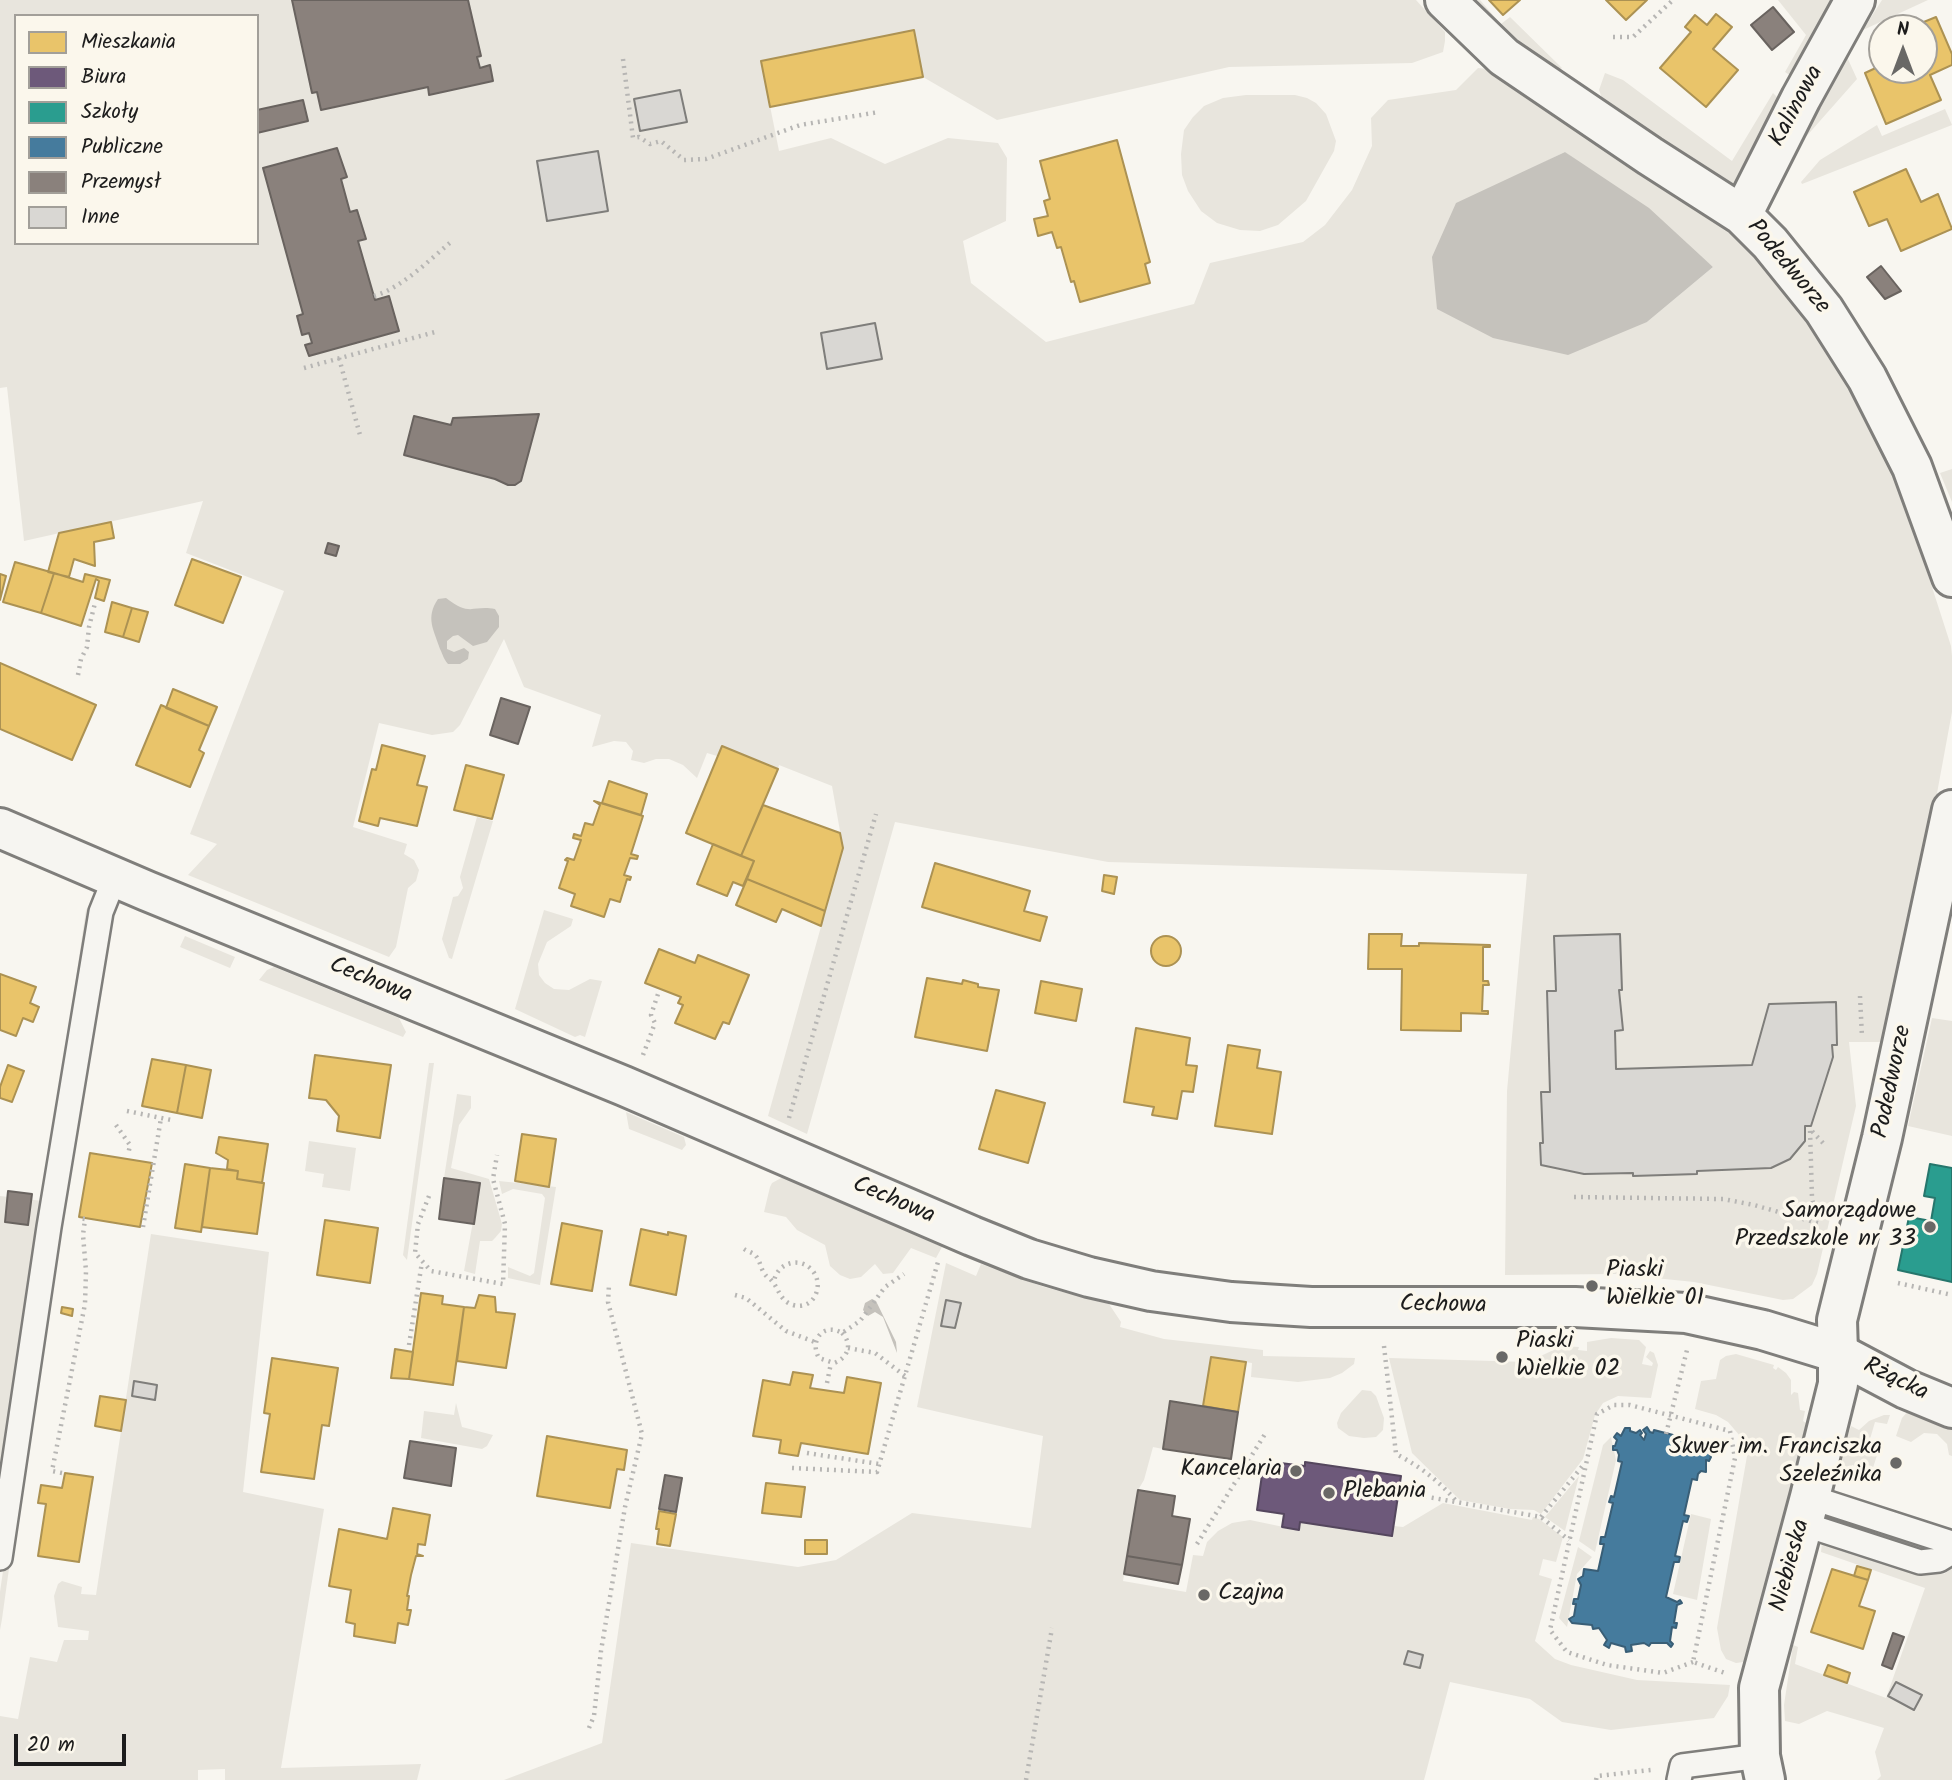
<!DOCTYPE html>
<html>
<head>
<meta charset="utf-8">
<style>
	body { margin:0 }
	#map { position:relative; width:1952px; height:1780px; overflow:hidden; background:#f8f6f0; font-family:Kalam,sans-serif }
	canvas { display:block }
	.legend { position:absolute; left:14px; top:14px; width:245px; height:231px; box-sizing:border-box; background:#fbf7ec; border:2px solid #a29f99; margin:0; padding:9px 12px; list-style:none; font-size:21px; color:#1c1c1c }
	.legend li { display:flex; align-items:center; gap:14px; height:35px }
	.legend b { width:35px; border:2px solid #a29f99 }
	.north { position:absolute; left:1868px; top:14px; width:70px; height:70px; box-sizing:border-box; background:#fbf7ec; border:2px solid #a29f99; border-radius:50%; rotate:0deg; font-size:19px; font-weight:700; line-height:28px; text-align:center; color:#1c1c1c }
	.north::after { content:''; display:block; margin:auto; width:24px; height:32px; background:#696866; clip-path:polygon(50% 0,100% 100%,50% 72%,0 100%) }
	.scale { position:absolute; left:14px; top:1734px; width:112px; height:32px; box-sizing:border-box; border:4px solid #1c1c1c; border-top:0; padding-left:9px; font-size:21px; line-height:24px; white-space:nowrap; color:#1c1c1c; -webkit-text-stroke:5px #fbf7ec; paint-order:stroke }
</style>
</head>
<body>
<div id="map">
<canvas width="1952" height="1780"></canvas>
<ul class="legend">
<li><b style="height:19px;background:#e9c46a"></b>Mieszkania</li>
<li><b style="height:19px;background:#6d597a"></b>Biura</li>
<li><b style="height:19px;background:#2a9d8f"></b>Szkoły</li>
<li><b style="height:19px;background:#457b9d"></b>Publiczne</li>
<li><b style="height:19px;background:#8a817c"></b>Przemysł</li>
<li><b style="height:19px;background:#d9d7d3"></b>Inne</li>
</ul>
<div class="north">N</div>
<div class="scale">20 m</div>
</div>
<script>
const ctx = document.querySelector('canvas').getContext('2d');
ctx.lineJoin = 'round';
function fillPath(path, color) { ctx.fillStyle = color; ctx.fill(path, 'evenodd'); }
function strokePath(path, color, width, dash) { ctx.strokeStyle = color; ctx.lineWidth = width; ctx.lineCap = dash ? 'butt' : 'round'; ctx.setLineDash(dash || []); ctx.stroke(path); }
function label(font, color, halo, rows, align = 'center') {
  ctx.font = font + ' Kalam,sans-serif'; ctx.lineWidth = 7; ctx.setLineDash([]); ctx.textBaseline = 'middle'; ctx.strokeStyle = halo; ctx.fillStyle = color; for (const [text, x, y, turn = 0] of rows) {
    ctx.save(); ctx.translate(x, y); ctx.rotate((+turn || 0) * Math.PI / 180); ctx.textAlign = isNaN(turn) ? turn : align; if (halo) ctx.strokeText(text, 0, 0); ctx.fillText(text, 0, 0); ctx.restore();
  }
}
const built = new Path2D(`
	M0,0H1416L1445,32V41L1443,52L1412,63L1229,67L997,120L923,77L914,31L761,61L779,151L831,138L885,164L948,138L998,143L1007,158L1006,221L963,241L971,283L1046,342L1194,304L1210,263L1303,242L1325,225L1352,190L1372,146L1371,118L1388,100L1456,90L1478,68L1488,69L1610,153L1728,231L1763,260L1803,309L1839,369L1902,494L1951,646L1952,656V712L1918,896L1882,1042H1849L1856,1106L1817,1274L1812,1285L1793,1299L1783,1300L1694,1282L1616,1274L1505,1275L1507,1091L1527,874L1108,862L895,822L807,1134L768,1116L843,848L832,786L779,765L778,769L772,767L722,746L717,756L707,753L697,778L683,765L669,759H656L644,763L631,760L633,751L626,742L614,741L592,747L601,715L524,687L504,639L460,725L453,732L432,735L379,723L353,827L407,844L404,854L414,860L419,870L416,881L408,888L396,947L389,957L188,875L217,844L190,834L284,591L186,553L203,501L24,541L7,387L0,388ZM16,16H257V243H16ZM1565,152L1713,267L1647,322L1522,173Z
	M1476,0H1480L1501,24L1510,17L1562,68L1557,71L1551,69L1498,25Z
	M1778,0H1831L1822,36L1794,78L1785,72L1806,35Z
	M1882,0H1928L1863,30Z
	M1847,57L1857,79L1789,156L1788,153Z
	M1605,73L1623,80L1732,161L1773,93L1777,97L1779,104L1740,180L1728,186L1605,107L1599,90Z
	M1246,95H1295L1307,98L1316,103L1326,114L1336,141L1334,151L1306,201L1278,225L1260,231L1240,230L1217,223L1201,211L1188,191L1182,175L1181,154L1184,130L1193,117L1204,106L1223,98Z
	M1945,109L1952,125L1802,184L1801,182L1820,160L1877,125L1882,136Z
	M1952,469V502L1940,473Z
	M477,817L493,821L452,959L449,958L442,939L453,897L458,896L463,888L460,877Z
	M89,906L91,915L0,1508V1196L43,1201L86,910Z
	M544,910L573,919L571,926L547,942L538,964L539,975L545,983L554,989L569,990L590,979L602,981L585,1037L580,1035L575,1037L515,1009Z
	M185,936L235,957L230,968L180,947Z
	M274,967L399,1018L406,1032L403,1037L259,980L267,970Z
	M1932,1018L1952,1021V1136L1908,1126Z
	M429,1063H434L407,1260L403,1255Z
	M457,1094L471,1096V1108L459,1125L451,1168L489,1179L502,1224L501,1231L495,1238L492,1241H480L475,1274L464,1271L480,1183L444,1178Z
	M626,1112L684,1137L686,1145L682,1150L629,1129Z
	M309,1141L356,1148L350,1191L322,1187L324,1174L305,1171Z
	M783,1177L884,1221L942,1247L936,1258L911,1248L893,1273L883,1274L875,1264L861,1277L850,1279L840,1275L830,1266L825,1245L797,1230L786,1217L764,1212L770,1187L772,1183Z
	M499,1181L556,1187L540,1285L508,1278V1267L530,1276L534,1273L545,1198L542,1194L513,1189L502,1194Z
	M151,1234L269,1252L243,1492L324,1509L281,1768L421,1764L417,1780H225V1769L198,1770V1780H0V1716L18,1719L30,1657L57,1662L64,1640H88L89,1631L58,1627L54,1596L58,1584L62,1581L82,1587L81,1594L96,1595Z
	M946,1263L976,1276L981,1264L1044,1287L1109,1304L1121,1322L1120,1327L1164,1339L1263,1350V1356L1355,1358L1354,1364L1342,1373L1330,1378L1298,1382L1251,1377L1252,1363L1211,1357L1203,1406L1163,1449L1153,1447L1144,1480L1138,1490L1123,1581L1186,1592L1193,1555L1203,1556L1207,1542L1218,1531L1232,1523L1250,1520L1298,1530L1300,1522L1392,1535L1394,1526L1403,1527L1443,1503L1532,1520L1533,1517L1539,1519L1563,1537L1556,1562L1543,1559L1539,1575L1552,1579L1535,1641L1555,1659L1571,1665L1637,1680L1730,1685L1728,1696L1714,1718L1611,1730L1562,1722L1530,1699L1450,1682L1424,1780H504L602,1743L631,1543L798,1567L836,1560L912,1513L1031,1528L1043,1436L917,1407Z
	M1611,1338L1639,1340L1646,1347L1642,1364L1652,1366L1653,1363L1646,1357L1650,1351L1654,1353L1658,1365L1651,1398L1618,1396L1603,1403L1595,1415L1583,1459L1541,1514L1534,1510L1510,1509L1460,1500L1412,1453L1389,1358L1528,1362L1562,1346L1579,1347L1578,1350L1587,1351V1342Z
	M1736,1354L1774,1365L1773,1368L1776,1370L1778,1367L1786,1373L1791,1380V1395L1794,1392L1798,1393L1800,1410L1805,1411L1803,1421L1806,1423L1751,1661L1736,1663L1726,1659L1721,1650L1717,1628L1747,1456L1740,1436L1728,1422L1716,1415L1695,1409L1701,1381L1716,1379L1720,1360L1726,1356Z
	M1362,1390L1371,1391L1376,1396L1384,1418L1383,1430L1376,1437L1364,1438L1349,1436L1338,1428L1337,1423L1341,1413Z
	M456,1403L462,1427L493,1435L487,1446L482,1449L421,1438L424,1411L454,1415Z
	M1909,1410L1952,1428V1456L1949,1455L1947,1444L1937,1434L1924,1433L1911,1442L1896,1436L1902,1418Z
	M1884,1415H1890L1887,1424L1875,1422L1868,1446L1878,1452L1872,1471L1852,1465L1845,1481L1840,1468V1458L1851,1426L1859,1430L1869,1421Z
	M1611,1437L1616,1460L1595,1552L1579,1541L1603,1445Z
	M1579,1476L1565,1531L1545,1517Z
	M17,1511L2,1619L0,1630V1592L5,1557Z
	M1691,1514L1711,1519L1697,1600L1673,1594Z
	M1822,1542L1916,1574H1944L1952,1568V1780H1877L1881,1776L1875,1752L1884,1728L1827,1711L1799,1724L1785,1721L1784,1705L1793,1645L1798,1647L1795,1664L1886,1698L1925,1588L1821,1552ZM1896,1682L1922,1695L1914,1709L1889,1697Z
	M1578,1547L1592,1557L1577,1574L1567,1627L1559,1618Z`);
const water = new Path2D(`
	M1565,152L1649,208L1713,267L1647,322L1568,355L1493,338L1437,309L1432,257L1456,203Z
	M446,598C470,617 472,605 495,609L499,616V627L487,642L473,646L458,635L453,636L447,641V649L454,652L464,648L469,652L468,659L460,664H448C443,658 443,655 440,649C434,630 425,618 438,599Z
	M872,1299L876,1301L896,1342L897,1353L883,1317L875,1312L868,1316L863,1310L865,1303Z`);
const homes = new Path2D(`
	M1489,0H1520L1503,15Z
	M1606,0H1647L1626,20Z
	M1716,14L1732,27L1713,49L1738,70L1706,107L1660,68L1691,32L1685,27L1695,15L1707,25Z
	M1936,17L1952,54V65L1930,75L1941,100L1886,124L1865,73L1882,65V70H1924V28H1909Z
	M914,30L923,77L770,107L761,61Z
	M1117,140L1150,262L1145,264L1150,283L1080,302L1074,281L1071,282L1061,247L1057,248L1052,232L1038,236L1034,219L1048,216L1044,201L1050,199L1040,161Z
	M1906,169L1921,202L1938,194L1952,229L1901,251L1887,219L1869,226L1854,192Z
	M111,522L114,538L94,542L95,566L74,559L69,577L48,572L59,533Z
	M192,559L241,577L223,623L175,605Z
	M15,562L54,573L41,613L3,602Z
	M54,573L83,582L85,574L110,580L104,601L95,598L99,581L96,579L81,626L41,613Z
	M0,574L6,576L0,600Z
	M112,602L132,608L123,637L105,632Z
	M132,608L148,612L139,642L123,637Z
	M0,663L96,705L72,760L0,729Z
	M173,689L217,707L209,726L166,708Z
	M161,705L209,726L199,750L204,753L190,787L136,765Z
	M382,745L425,756L417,785L427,787L417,826L380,818L378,826L359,821L372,769L376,770Z
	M722,746L778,769L741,856L686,833Z
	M466,765L504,775L492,819L454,810Z
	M609,781L647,794L641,815L602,803Z
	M594,801L643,816L631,854L638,856L637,859L630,858L624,875L631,877L630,880L627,879L620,902L610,899L604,917L571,906L575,894L559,888L568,861L565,860L567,858L574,860L581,840L573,838L574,834L581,836L585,823L593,825L600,805Z
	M763,805L840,833L843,848L825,911L747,879L754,861L741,856Z
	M713,844L754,861L743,886L733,882L727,896L697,884Z
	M935,863L1030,891L1024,911L1047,917L1040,941L922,907Z
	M1104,875L1117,877L1114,894L1102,891Z
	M747,879L825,911L821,926L782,909L776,922L736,905Z
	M1369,934H1402L1401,946H1419V943L1490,945V947H1483V981H1488L1489,985H1483L1482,1011H1488V1014L1461,1013V1031L1401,1030L1402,969H1368Z
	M1151 951a15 15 0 1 1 30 0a15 15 0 1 1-30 0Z
	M659,949L695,963L698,955L749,975L729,1024L723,1022L715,1039L675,1023L683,1005L678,1003L681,997L645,983Z
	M0,974L36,987L30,1003L39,1007L33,1022L23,1018L16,1036L0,1030Z
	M927,978L962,984L963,980L978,984V987L999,990L987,1051L915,1037Z
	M1041,981L1082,989L1076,1021L1035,1013Z
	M1136,1028L1190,1038L1186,1065L1197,1066L1193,1092L1182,1091L1177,1119L1152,1115L1154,1107L1124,1102Z
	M1228,1045L1260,1050L1257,1068L1281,1072L1272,1134L1215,1126Z
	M315,1055L391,1065L380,1138L337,1131L339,1116L326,1100L309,1098Z
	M152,1059L186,1065L177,1113L142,1106Z
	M8,1065L24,1071L12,1102L0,1098V1087Z
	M186,1065L211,1070L202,1118L177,1113Z
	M996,1090L1045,1103L1028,1163L979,1149Z
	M522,1134L556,1139L549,1187L515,1181Z
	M219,1137L268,1144L262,1183L237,1179L238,1171L227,1169L228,1160L216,1153Z
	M90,1153L152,1163L140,1227L79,1217Z
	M185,1164L210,1168L201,1232L175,1228Z
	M210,1168L238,1171L237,1179L264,1183L257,1234L202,1227Z
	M325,1220L378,1228L370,1283L317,1275Z
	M562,1223L602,1231L592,1291L551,1284Z
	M641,1229L668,1235V1232L686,1236L676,1295L630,1285Z
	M421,1293L443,1296L442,1304L464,1307L453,1385L409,1379Z
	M479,1295L495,1297L496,1312L515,1314L506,1368L457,1361L464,1307L475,1308Z
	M62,1307L73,1309L72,1316L61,1313Z
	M395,1349L413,1352L409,1379L391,1378Z
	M1211,1357L1246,1362L1238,1412L1203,1406Z
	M272,1358L338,1368L329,1426L322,1425L314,1479L261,1472L270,1414L264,1413Z
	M793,1372L813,1375L810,1388L844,1393L847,1377L881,1383L868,1454L801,1443L798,1456L779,1453L781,1440L753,1436L763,1380L790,1385Z
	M100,1396L126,1400L121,1431L95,1426Z
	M547,1436L627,1450L624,1470L617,1469L610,1508L537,1496Z
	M65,1473L93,1477L79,1562L38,1556L46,1504L38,1503L41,1485L62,1488Z
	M766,1483L805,1487L801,1517L762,1513Z
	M393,1508L430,1515L425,1545L418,1544L417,1554L423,1556H416L411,1575L407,1596H409L407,1610H411L408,1625L398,1623L395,1643L354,1636L355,1624L346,1622L351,1590L329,1586L339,1529L387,1539Z
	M659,1511L676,1514L670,1546L657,1544L659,1529H656Z
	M805,1540H827V1554H805Z
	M1857,1566L1871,1570L1868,1580L1854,1576Z
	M1832,1569L1868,1580L1859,1606L1875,1611L1863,1649L1811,1632Z
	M1828,1665L1850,1673L1847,1683L1824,1675Z`);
const offices = new Path2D(`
	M1264,1461L1305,1466V1462L1401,1476L1392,1536L1300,1522L1299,1530L1282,1527L1284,1514L1257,1510Z`);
const schools = new Path2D(`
	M1930,1164L1952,1168V1282L1898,1270L1909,1217L1931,1221L1935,1198L1924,1196Z`);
const public = new Path2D(`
	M1647,1427L1650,1432L1653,1433L1654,1430L1677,1436L1676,1439L1683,1436L1686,1439L1681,1444L1682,1451L1686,1444L1697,1446L1703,1443L1711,1457L1709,1461L1706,1460V1472L1701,1471L1698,1474L1697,1480L1692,1479L1684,1515L1689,1516L1687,1522L1683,1521L1675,1556L1680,1557L1679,1562H1674L1666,1597L1677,1602L1680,1600L1682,1603L1677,1605L1674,1623H1677L1676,1628L1672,1627L1670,1641L1673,1644L1671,1647L1667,1643H1651L1649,1646L1644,1643L1631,1645L1632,1651L1626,1652L1625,1647L1611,1643L1609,1648L1604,1645L1607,1640L1599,1628L1593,1629L1592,1625L1572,1623L1569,1619L1574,1616L1576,1604H1573L1574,1599H1578L1581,1585L1578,1579L1583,1576L1584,1569L1598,1571L1604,1544H1600L1601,1537H1605L1613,1503L1609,1502L1611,1496L1614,1497L1622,1462L1618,1461L1619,1455L1617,1450H1613V1446H1615L1617,1440L1614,1437L1617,1433L1621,1436L1625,1428H1630V1431L1636,1433L1640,1430L1642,1433L1640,1435L1644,1440L1646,1434L1643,1430Z`);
const industry = new Path2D(`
	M292,0H468L481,56L477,57L480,68L490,65L493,81L429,95L428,87L321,110L317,92L312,93Z
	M1773,7L1794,32L1772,50L1751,25Z
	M303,100L308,121L257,133V110Z
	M337,148L347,177L341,179L350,212L357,210L366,239L358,241L375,300L389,296L399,331L309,356L305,345L312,343L309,333L302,335L297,316L303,314L263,168Z
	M1881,266L1901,291L1885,299L1867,277Z
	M539,414L521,481L515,485H508L495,479L404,455L414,416L451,425L453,418Z
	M328,543L339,546L336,556L325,553Z
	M501,698L530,707L518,744L490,735Z
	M444,1178L480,1183L474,1224L439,1219Z
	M8,1191L32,1194L28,1225L5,1222Z
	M1170,1401L1238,1412L1231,1459L1163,1449Z
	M410,1441L456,1448L451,1486L404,1478Z
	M665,1475L682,1478L676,1512L659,1509Z
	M1138,1490L1175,1496L1172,1516L1190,1519L1182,1565L1127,1556Z
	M1127,1556L1182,1565L1178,1584L1124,1574Z
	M1893,1633L1904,1637L1892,1669L1882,1665Z`);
const building = new Path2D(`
	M680,90L687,122L640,131L634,99Z
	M598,151L608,211L547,221L537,161Z
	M875,323L882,359L827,369L821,333Z
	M1620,934L1622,990H1619L1623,1030L1615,1031L1616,1069L1752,1065L1769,1004L1836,1002L1837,1045H1832L1833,1057L1811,1126H1805V1141L1790,1159L1771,1168L1697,1171V1174L1633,1176V1173L1584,1174L1541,1165L1540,1143H1543L1541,1092H1550L1547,991H1556L1554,936Z
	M946,1300L961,1303L955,1328L941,1326Z
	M134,1381L157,1385L155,1400L132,1396Z
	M1408,1651L1423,1655L1420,1668L1404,1664Z
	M1896,1682L1922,1695L1914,1710L1888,1696Z`);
const path = new Path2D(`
	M1613,37H1633L1673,0
	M623,59L633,138L639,137L650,144L661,141L684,160L706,159L800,125L879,112
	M374,296C403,287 428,261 451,242
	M339,358L360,435
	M304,368L435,332
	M78,675L81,659L87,647L89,627L95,603
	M1860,996L1862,1037
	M643,1055L655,1023L651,1015L658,994
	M127,1111L171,1120
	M789,1118L876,814
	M116,1125L130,1145L128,1155
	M1823,1143L1810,1129L1812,1198L1814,1207L1825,1216
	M429,1196L418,1224L415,1253L431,1271L503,1284L505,1224L493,1179L497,1155
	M1574,1197L1723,1199L1754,1205L1821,1224
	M143,1227L161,1118
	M744,1249C747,1251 751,1252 754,1254C760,1259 760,1267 764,1273C769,1280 767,1275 772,1281C779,1289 780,1301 793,1305C814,1311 826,1284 811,1269C798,1256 776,1264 774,1282
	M1898,1283L1952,1295
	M735,1295L746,1298L786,1331L815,1342
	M842,1333C853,1344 848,1358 834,1363L819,1358C809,1341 823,1322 842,1333L860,1321L885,1287L904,1274
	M409,1345L422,1262
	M1384,1346L1396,1454C1421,1467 1439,1481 1457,1502
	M848,1348L875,1353L905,1376
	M827,1383L831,1363
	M1666,1434L1687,1350
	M807,1453L879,1464
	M792,1468L877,1472L938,1262
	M62,1473L52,1471L85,1304L86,1271L83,1235L85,1219L80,1218
	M1411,1494L1541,1517L1569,1540
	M1541,1517L1585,1463
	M1197,1544L1265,1434
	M1693,1662L1663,1673L1607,1665L1567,1652L1550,1630L1597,1414L1614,1405H1630L1730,1431L1735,1458L1693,1662L1725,1673
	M589,1728L594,1716L601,1651L625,1507L642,1434L608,1302L609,1285
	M1026,1780L1052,1628
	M1596,1780L1597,1776L1651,1770`);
const service = new Path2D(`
	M1810,1497L1952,1543
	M1803,1524L1920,1562L1939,1560L1952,1552
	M0,1558L49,1227L101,912L115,877
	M1679,1780L1682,1766L1760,1756`);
const minor = new Path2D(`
	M1445,0L1504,57L1650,156L1742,215L1770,243L1824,310L1867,378L1912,467L1952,577
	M1742,215L1801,98L1855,0
	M1838,1353L1837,1320L1882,1138L1952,810`);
const tertiary = new Path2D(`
	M0,828L147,891L624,1086L972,1236L1029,1259L1089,1277L1151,1291L1231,1302L1311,1307H1575L1686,1313L1763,1330L1838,1353L1906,1389L1952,1408
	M1765,1780L1760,1756L1759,1688L1810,1497L1838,1384V1353`);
const markers = [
	[1930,1227,7,"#696866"],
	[1592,1286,7,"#696866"],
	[1502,1357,7,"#696866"],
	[1896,1463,7,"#696866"],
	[1296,1471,7,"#696866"],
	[1329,1493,7,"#696866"],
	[1204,1595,7,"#696866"]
];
const streetNames = [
	["Kalinowa",1798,107,-62],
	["Podedworze",1787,268,50],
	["Cechowa",370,982,22],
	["Podedworze",1894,1082,-78],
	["Cechowa",893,1202,23],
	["Cechowa",1443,1307,1],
	["Rżącka",1895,1381,26],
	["Niebieska",1792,1566,-75]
];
const poiNames = [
	["Samorządowe",1916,1213,"right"],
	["Przedszkole nr 33",1916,1241,"right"],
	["Piaski",1606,1272],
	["Wielkie 01",1606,1300],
	["Piaski",1516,1343],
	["Wielkie 02",1516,1371],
	["Skwer im. Franciszka",1882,1449,"right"],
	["Szeleźnika",1882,1477,"right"],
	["Kancelaria",1282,1471,"right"],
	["Plebania",1343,1493],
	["Czajna",1218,1595]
];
fillPath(built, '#e8e5dd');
fillPath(water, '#c5c2bc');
fillPath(homes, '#e9c46a');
strokePath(homes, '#ac9253', 2);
fillPath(offices, '#6d597a');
strokePath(offices, '#55475e', 2);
fillPath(schools, '#2a9d8f');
strokePath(schools, '#26766c', 2);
fillPath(public, '#457b9d');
strokePath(public, '#395e76', 2);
fillPath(industry, '#8a817c');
strokePath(industry, '#69635f', 2);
fillPath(building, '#d9d7d3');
strokePath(building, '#7f7e7b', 2);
strokePath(service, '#7f7e7b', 28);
strokePath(minor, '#7f7e7b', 44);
strokePath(tertiary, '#7f7e7b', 44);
strokePath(path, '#b7b6b4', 4.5, [2, 5]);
strokePath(service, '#f6f5f1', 23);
strokePath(minor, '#f6f5f1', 38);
strokePath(tertiary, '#f6f5f1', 38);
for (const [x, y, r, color] of markers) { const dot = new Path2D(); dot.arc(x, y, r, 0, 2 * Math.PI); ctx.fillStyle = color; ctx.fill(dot); strokePath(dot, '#fbf7ec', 2.5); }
label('24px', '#1c1c1c', '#fbf7ec', streetNames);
label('24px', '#1c1c1c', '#fbf7ec', poiNames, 'left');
</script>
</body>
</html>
